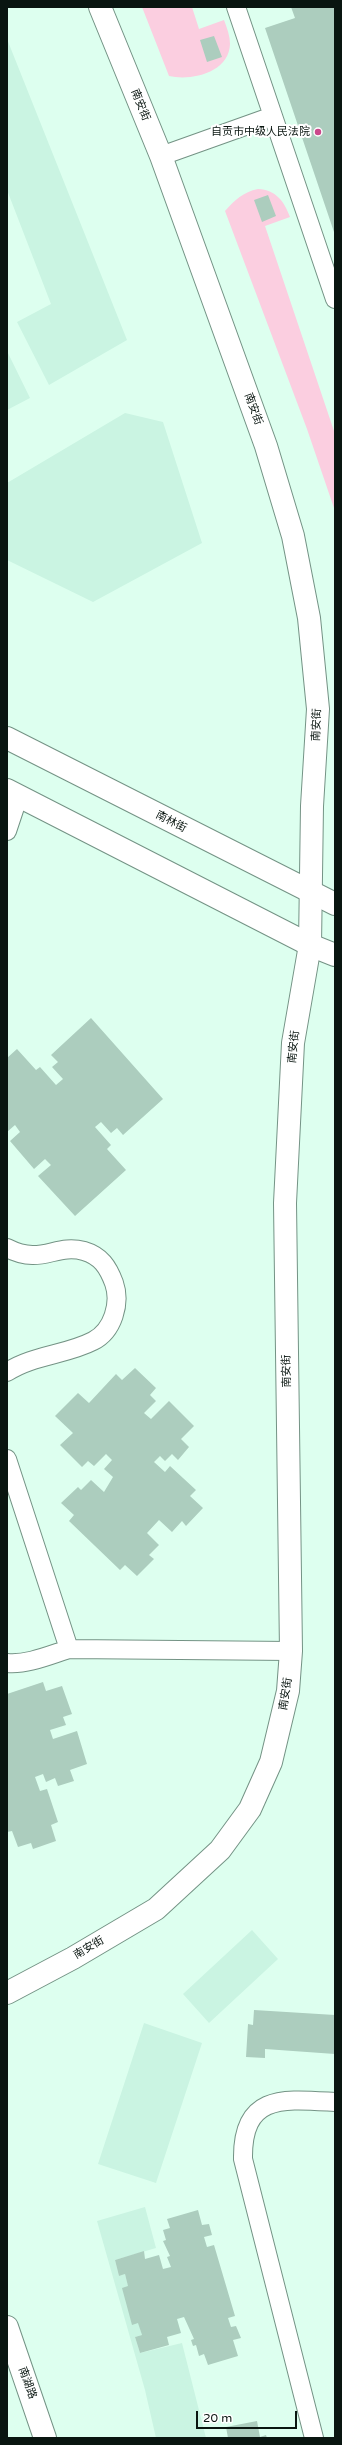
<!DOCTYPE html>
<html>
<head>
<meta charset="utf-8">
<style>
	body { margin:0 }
	#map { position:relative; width:342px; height:2445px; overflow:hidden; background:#ddffef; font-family:"Varela Round",sans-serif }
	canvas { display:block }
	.frame { position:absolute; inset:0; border:8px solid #091510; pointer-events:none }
	.scale { position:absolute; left:196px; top:2411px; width:101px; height:18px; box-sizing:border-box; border:2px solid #091510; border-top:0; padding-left:5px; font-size:12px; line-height:14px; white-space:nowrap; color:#091510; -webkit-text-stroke:3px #fff; paint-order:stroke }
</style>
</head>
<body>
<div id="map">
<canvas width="342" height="2445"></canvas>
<div class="frame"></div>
<div class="scale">20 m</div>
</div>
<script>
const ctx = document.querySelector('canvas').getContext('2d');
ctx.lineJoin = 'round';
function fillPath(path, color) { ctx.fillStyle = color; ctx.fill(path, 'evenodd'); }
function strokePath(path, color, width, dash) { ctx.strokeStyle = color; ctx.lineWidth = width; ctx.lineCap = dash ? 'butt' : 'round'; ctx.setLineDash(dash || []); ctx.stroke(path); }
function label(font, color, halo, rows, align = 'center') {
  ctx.font = font + ' "Varela Round","Noto Sans SC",sans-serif'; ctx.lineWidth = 4; ctx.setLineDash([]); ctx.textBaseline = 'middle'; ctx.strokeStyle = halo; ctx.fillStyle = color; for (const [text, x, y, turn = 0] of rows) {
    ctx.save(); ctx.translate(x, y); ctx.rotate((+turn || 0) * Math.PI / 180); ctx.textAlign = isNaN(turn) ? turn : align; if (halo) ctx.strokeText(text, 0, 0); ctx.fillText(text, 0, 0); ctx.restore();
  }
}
const built = new Path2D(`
	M7,39L127,340L49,385L17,322L51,304L7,190Z
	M7,351L30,398L7,410Z
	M125,413L163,422L202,543L93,602L7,560V483Z
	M252,1930L278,1959L209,2023L183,1994Z
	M144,2023L202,2043L156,2183L98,2164Z
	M145,2207L156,2248L115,2260L119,2276L125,2274L142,2335L135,2337L140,2353L182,2343L206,2438H156L145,2390L97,2221Z`);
const green = new Path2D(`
	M142,7H192L199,29L224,20C227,28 230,36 230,44C229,73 191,81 169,76Z
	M258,189C276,190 284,201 290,217L265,226L335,434V511L307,429L225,211C235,200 243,192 258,189Z`);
const building = new Path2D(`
	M291,7H335V235L265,28L295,18Z
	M214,36L222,57L207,62L200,40Z
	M268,195L276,216L262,222L254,200Z
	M91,1018L163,1099L123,1135L117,1128L111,1133L101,1122L95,1127L111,1145L107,1149L126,1170L75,1216L38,1176L51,1165L45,1159L34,1169L10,1141L20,1132L15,1125L7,1132V1058L17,1049L36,1070L40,1067L56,1085L63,1079L52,1067L58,1062L51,1055Z
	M135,1368L156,1388L150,1395L156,1401L144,1413L151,1419L169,1401L194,1426L181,1439L189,1447L178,1460L172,1454L165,1461L160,1456L154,1462L165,1472L170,1466L196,1490L190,1496L203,1508L186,1526L182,1521L172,1532L159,1520L147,1533L159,1545L149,1555L154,1559L137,1576L125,1565L120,1570L69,1521L74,1515L61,1503L78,1487L81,1490L91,1480L104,1492L113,1477L104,1469L112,1460L106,1454L94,1466L88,1461L82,1467L60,1445L73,1433L55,1416L78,1393L89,1403L116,1374L122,1380Z
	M43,1682L46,1691L62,1686L72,1714L63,1717L66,1725L50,1730L53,1739L77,1731L87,1764L70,1770L74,1781L58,1786L55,1778L46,1782L43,1774L35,1777L40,1791L47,1789L58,1822L51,1825L56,1841L33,1849L31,1843L18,1847L12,1831L7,1832V1694Z
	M254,2010L335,2015V2054L265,2049V2058L246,2057L248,2024L253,2025Z
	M198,2210L202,2225L209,2224L212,2235L204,2237L207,2247L214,2245L235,2316L228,2318L231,2327L236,2326L241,2338L233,2340L238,2356L208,2365L204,2354L199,2356L196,2345L193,2346L191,2340L194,2339L184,2317L177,2319L181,2333L167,2337L169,2345L140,2353L135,2337L142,2335L138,2323L132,2325L122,2288L128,2286L125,2274L119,2276L115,2260L144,2251L145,2259L159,2255L163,2269L171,2267L167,2257L170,2256L163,2241L166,2240L163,2230L170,2228L167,2219Z
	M257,2421L260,2437L266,2435L267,2438H228L226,2427Z`);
const lane = new Path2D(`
	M236,7L335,299
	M161,156L273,116
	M7,831L19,795
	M7,1248C42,1266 55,1243 84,1251C101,1256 108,1267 114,1283C121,1303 113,1331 93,1341C66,1355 33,1355 7,1372
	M7,1459L69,1649
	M7,1663C27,1665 50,1655 69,1649L291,1651
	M314,2438L243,2159C242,2093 284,2099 335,2102`);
const street = new Path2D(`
	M7,1993L73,1958L156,1909L220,1850L250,1809L271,1762L288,1691L291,1651L285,1203L293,1043L310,945L312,806L318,709L309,618L293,536L266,446L161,156L100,7`);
const secondary = new Path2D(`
	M7,738L335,904
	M7,790L310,945L335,955
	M7,2327L45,2438`);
const markers = [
	[318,132,4,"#cb478b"]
];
const streetNames = [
	["南安街",140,105,68],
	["南安街",253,409,70],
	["南安街",317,725,-88],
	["南林街",171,822,27],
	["南安街",294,1047,-84],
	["南安街",287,1371,-91],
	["南安街",286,1694,-81],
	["南安街",89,1948,-31],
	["南湖路",27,2383,70]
];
const poiNames = [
	["自贡市中级人民法院",310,132]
];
fillPath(built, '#caf4e2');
fillPath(green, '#fbcee0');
fillPath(building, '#accdbe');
strokePath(lane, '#749385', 20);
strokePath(street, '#749385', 24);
strokePath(secondary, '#749385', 24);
strokePath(lane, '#fff', 18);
strokePath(street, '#fff', 22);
strokePath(secondary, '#fff', 22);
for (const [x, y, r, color] of markers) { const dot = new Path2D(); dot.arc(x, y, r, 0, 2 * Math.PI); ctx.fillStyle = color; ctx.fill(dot); strokePath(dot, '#fff', 1.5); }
label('11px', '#091510', '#fff', streetNames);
label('11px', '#091510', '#fff', poiNames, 'right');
</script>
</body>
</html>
